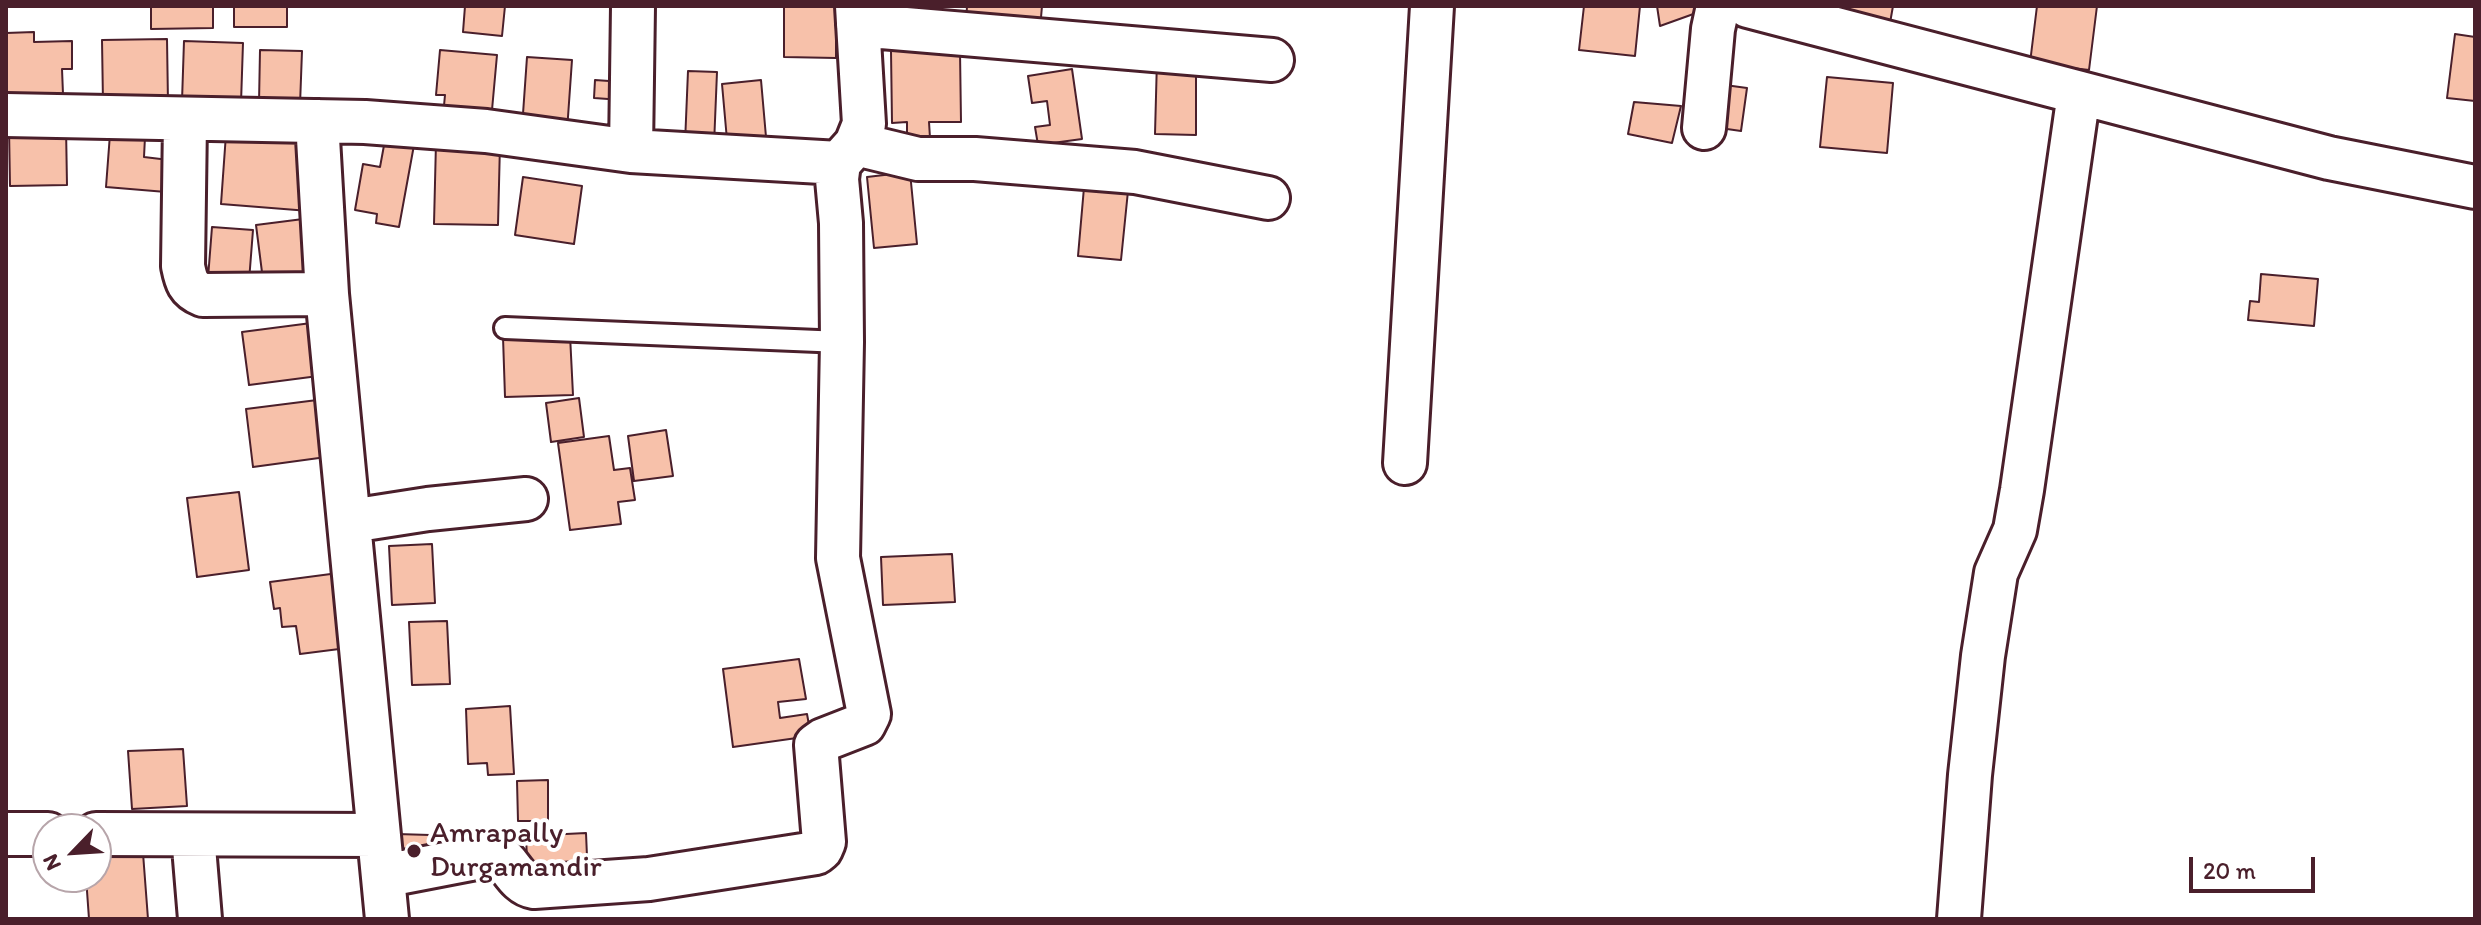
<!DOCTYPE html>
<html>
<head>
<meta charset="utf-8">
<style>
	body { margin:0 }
	#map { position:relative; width:2481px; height:925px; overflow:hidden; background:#fff; font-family:Itim,sans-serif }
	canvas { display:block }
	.frame { position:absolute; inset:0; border:8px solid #4a1f2b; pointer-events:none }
	.north { position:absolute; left:32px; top:813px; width:80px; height:80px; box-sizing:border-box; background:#fff; border:2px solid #b7a5aa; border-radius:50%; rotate:245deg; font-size:22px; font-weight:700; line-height:32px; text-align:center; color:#4a1f2b }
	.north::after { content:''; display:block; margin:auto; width:28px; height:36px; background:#4a1f2b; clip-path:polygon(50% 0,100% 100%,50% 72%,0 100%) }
	.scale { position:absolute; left:2189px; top:857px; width:126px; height:36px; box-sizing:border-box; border:4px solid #4a1f2b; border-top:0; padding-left:10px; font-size:24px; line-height:28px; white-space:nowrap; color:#4a1f2b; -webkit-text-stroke:6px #fff; paint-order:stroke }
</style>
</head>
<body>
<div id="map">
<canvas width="2481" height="925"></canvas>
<div class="frame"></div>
<div class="north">N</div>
<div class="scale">20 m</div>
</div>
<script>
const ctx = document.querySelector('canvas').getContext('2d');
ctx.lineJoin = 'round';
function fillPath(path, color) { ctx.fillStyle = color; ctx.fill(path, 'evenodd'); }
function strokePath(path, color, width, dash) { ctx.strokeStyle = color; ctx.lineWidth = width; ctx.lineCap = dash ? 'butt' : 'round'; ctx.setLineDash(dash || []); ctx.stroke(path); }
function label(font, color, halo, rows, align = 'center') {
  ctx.font = font + ' Itim,sans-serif'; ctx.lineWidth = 8; ctx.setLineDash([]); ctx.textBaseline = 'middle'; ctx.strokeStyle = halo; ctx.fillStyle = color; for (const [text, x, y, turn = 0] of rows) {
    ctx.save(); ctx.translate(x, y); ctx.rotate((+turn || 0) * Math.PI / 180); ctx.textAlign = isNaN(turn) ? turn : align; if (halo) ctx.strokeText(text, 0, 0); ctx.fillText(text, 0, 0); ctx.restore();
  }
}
const building = new Path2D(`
	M151,6H213V28L151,29Z
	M234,6H287V27H234Z
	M465,6H505L502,36L463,32Z
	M784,6H836V58L784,57Z
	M967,6H1042L1040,29L966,24Z
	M1584,6H1640L1635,56L1579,50Z
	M1657,6H1699V12L1660,26Z
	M1833,6H1893L1890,23L1832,13Z
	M2037,6H2097L2089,70L2030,63Z
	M34,32V42L72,41V69H62L63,94L6,95V33Z
	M2455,34L2475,37V101L2447,98Z
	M167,39L168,103H103L102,40Z
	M184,41L243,43L241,103L182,101Z
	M260,50L302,51L300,105L259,103Z
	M440,50L497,55L491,121L443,116L445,95H436Z
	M891,51H960L961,122H929L930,138H907V122L892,123Z
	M527,57L572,60L567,131L522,128Z
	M1157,59L1196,60V135L1155,134Z
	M1072,69L1082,139L1038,145L1035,127L1050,125L1047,101L1032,103L1028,76Z
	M688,71L717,72L714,145L685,143Z
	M1827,77L1893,83L1887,153L1820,147Z
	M595,80L623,82L622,100L594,98Z
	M761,80L766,137L727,140L722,84Z
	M1725,85L1747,88L1741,131L1720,128Z
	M1634,102L1681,106L1672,143L1628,134Z
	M66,127L67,185L10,186L9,128Z
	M110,134L145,137L144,157L169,160L166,192L106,187Z
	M226,134L314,141L309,211L221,204Z
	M385,140L414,145L399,227L376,223L377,214L355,210L363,164L380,167Z
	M436,142L500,144L498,225L434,224Z
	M910,172L917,244L874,248L867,177Z
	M1085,176L1129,181L1121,260L1078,256Z
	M523,177L582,186L574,244L515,235Z
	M311,218L320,281L264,288L256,225Z
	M212,227L253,230L249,281L208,278Z
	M2261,274L2318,279L2314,326L2248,320L2250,301L2259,302Z
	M319,322L326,375L249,385L242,332Z
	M570,335L573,395L505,397L503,337Z
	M333,398L341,455L253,467L246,409Z
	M579,398L584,437L551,442L546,403Z
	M666,430L673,476L634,481L628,436Z
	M609,436L614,470L630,468L635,500L618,502L621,524L570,530L558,443Z
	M239,492L249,570L197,577L187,498Z
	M432,544L435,603L392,605L389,546Z
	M952,554L955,602L883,605L881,557Z
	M346,572L355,647L300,654L296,626L282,627L280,608L274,609L270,582Z
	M447,621L450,684L412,685L409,622Z
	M799,659L806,699L778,702L780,718L807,714L811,736L733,747L723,669Z
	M510,706L514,774L488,775L487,763L468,764L466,709Z
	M183,749L187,806L132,809L128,751Z
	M548,780V821H518L517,781Z
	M586,833L588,880L528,883L526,836Z
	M397,834L430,835L431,866L400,872Z
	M143,853L148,919H89L86,877H96V857Z`);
const lane = new Path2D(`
	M505,328L842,342`);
const street = new Path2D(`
	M1748,6L2329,158L2475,187
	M858,25L1272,60
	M6,115L365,122L486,131L631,151L839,163
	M185,121L183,266C186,281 188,289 203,295L327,294
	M317,121L327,294L387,919
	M1704,128L1713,29L1718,6
	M856,144L918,159H975L1135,172L1268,198
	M631,151L633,6
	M1405,463L1432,6
	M351,521L428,509L526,499
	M6,834H48
	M96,834L378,835
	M193,835L200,919
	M383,876L497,854C511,863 516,884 534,887L649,879L816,853L821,849L824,842L816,745L823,740L864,724L869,714L838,558L842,342L841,223L837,179L839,163L856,144L864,124L857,6
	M1959,919L1970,775L1983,656L1996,573L2015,530L2022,490L2079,93`);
const markers = [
	[414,851,8,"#4a1f2b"]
];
const poiNames = [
	["Amrapally",430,834],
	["Durgamandir",430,868]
];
fillPath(building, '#f7c1aa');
strokePath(building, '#4a1f2b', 2);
strokePath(lane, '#4a1f2b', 26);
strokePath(street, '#4a1f2b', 48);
strokePath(lane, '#fff', 20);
strokePath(street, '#fff', 42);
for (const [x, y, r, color] of markers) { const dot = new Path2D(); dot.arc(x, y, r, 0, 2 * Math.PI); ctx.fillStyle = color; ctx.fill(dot); strokePath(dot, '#fff', 3); }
label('30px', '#4a1f2b', '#fff', poiNames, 'left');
</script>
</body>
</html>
